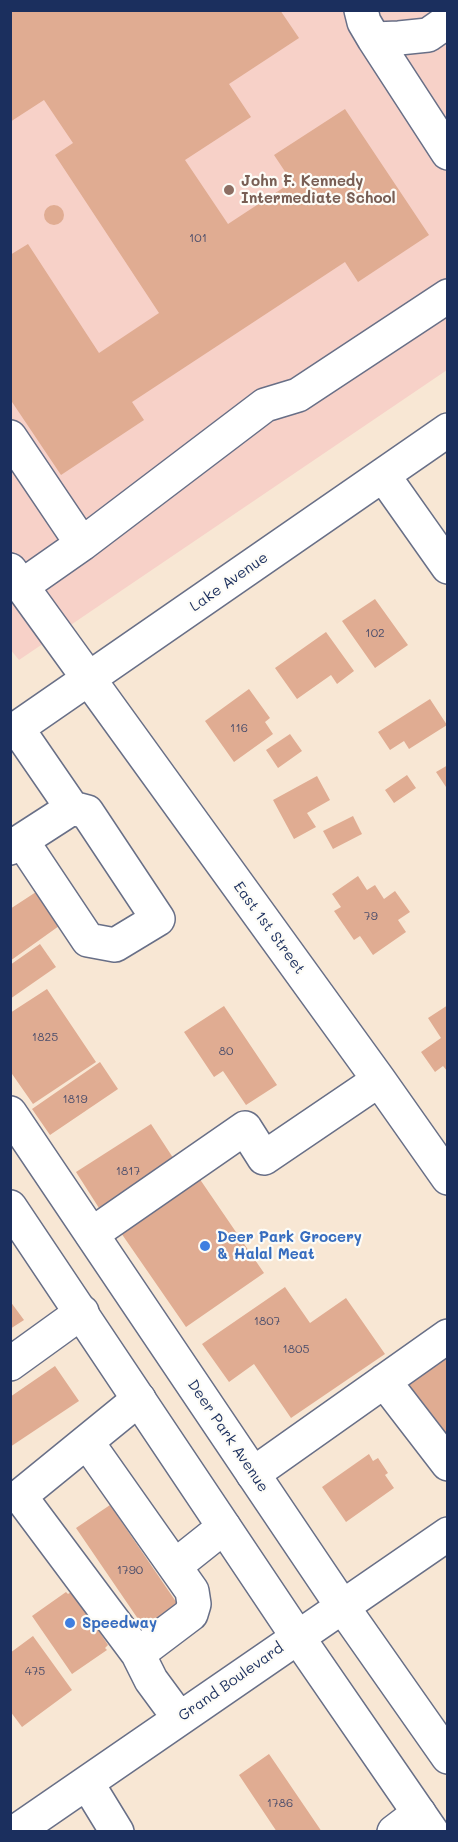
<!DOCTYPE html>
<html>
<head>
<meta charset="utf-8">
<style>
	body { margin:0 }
	#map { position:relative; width:458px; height:1842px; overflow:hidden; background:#f8e7d4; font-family:Mali,sans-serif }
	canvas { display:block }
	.frame { position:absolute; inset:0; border:12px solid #1b2f5e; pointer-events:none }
</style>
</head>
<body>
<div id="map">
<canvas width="458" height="1842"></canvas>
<div class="frame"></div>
</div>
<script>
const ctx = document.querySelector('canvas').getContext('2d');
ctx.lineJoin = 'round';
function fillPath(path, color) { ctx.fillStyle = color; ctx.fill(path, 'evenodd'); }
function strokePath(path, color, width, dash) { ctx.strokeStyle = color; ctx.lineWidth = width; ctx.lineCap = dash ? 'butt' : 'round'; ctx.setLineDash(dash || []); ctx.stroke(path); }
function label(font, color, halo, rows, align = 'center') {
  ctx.font = font + ' Mali,sans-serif'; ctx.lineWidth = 4.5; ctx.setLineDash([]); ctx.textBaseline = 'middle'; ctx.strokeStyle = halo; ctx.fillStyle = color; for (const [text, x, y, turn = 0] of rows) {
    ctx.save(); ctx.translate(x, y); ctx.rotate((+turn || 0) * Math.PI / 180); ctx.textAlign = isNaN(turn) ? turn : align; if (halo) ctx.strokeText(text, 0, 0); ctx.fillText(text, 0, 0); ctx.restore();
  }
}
const built = new Path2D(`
	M10,11H448L447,370L19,660L10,649Z`);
const building = new Path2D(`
	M10,10H280L299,38L229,84L251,117L185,160L228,224L292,182L274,155L345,109L429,235L358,282L345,262L132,402L144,420L61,475L10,399V255L28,244L99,353L159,313L55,155L73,143L44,100L10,122Z
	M44 215a10 10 0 1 1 20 0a10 10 0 1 1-20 0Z
	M375,599L408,645L375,668L342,621Z
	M326,632L354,671L337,684L331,675L297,699L275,668Z
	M249,689L270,718L265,722L273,734L234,762L205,721Z
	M430,699L447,725L409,749L404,741L390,750L378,732Z
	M290,734L302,751L278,768L266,750Z
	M448,765V790L436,772Z
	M407,775L416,788L394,803L385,790Z
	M317,776L330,800L307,813L316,827L294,839L273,800Z
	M353,816L362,834L333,849L323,831Z
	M358,876L367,890L375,885L384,899L395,891L410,912L398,920L406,932L373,955L360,936L354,940L334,911L341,907L332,894Z
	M36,892L59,926L10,961V909Z
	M40,944L56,967L10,999V965Z
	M47,989L96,1062L33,1104L10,1071V1013Z
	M448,1005V1072L443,1066L435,1072L421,1052L441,1038L428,1018Z
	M224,1006L277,1085L246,1105L223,1071L214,1077L184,1032Z
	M100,1062L118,1089L50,1135L32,1109Z
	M151,1124L181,1170L106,1219L76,1172Z
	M197,1175L264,1273L186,1327L119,1230Z
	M285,1287L310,1323L346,1298L385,1354L291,1418L254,1364L229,1382L202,1344Z
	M10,1301L24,1320L10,1329Z
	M448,1357V1448L400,1387Z
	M55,1366L79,1401L10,1447V1397Z
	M369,1454L373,1461L378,1458L388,1473L385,1475L394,1488L346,1522L322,1487Z
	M110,1505L183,1612L149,1635L76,1528Z
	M66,1592L68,1594L71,1592L77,1598L108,1645L105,1648L107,1650L72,1674L32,1616Z
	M33,1636L72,1690L22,1727L10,1711V1653Z
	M269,1754L322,1832H277L239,1775Z`);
const minor = new Path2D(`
	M361,10L364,22L374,39L399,38L428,35L448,21
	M374,39L448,153
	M10,437L82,544
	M383,475L448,567
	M10,570L379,1080L448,1178
	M22,586L82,544L265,405L298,395L448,296
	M17,728L72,808
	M10,733L448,430
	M10,848L72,808L87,812L158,919L115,945L88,940L22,841
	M92,1234L245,1128L264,1158L379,1080
	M10,1364L82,1312
	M384,1381L448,1464
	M139,1399L20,1496L138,1654L151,1680L179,1718
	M87,1442L192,1591L194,1604L191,1614L138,1654
	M253,1474L448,1336
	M175,1566L224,1527
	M87,1783L117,1832
	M15,1832L448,1534
	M394,1832L419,1813`);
const major = new Path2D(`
	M10,1113L342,1606L448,1757
	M10,1207L297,1636L432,1832`);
const markers = [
	[229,190,6,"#8d6e63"],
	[205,1246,6,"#3f7fe0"],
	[70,1623,6,"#3f7fe0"]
];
const numberNames = [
	["101",198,238],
	["102",375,633],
	["116",239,728],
	["79",371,916],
	["1825",45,1037],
	["80",226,1051],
	["1819",75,1099],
	["1817",128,1171],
	["1807",267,1321],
	["1805",296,1349],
	["1790",130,1570],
	["475",35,1671],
	["1786",280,1803]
];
const educationNames = [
	["John F. Kennedy",241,181],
	["Intermediate School",241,198]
];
const streetNames = [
	["Lake Avenue",229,582,-35],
	["East 1st Street",269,928,54],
	["Deer Park Avenue",228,1436,56],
	["Grand Boulevard",231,1682,-35]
];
const shopNames = [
	["Deer Park Grocery",217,1237],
	["& Halal Meat",217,1254],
	["Speedway",82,1623]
];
fillPath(built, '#f7d1c8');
fillPath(building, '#e0ac92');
strokePath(minor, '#686f87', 36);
strokePath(major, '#686f87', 36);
strokePath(minor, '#fff', 33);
strokePath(major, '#fff', 33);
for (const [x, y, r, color] of markers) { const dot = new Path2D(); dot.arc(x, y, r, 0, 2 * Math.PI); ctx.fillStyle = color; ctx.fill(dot); strokePath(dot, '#fdfcf7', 2); }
label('12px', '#4c4e6b', null, numberNames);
label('bold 15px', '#785e54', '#fdfcf7', educationNames, 'left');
label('15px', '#1b2f5e', '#fdfcf7', streetNames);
label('bold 15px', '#366cbe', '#fdfcf7', shopNames, 'left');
</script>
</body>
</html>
